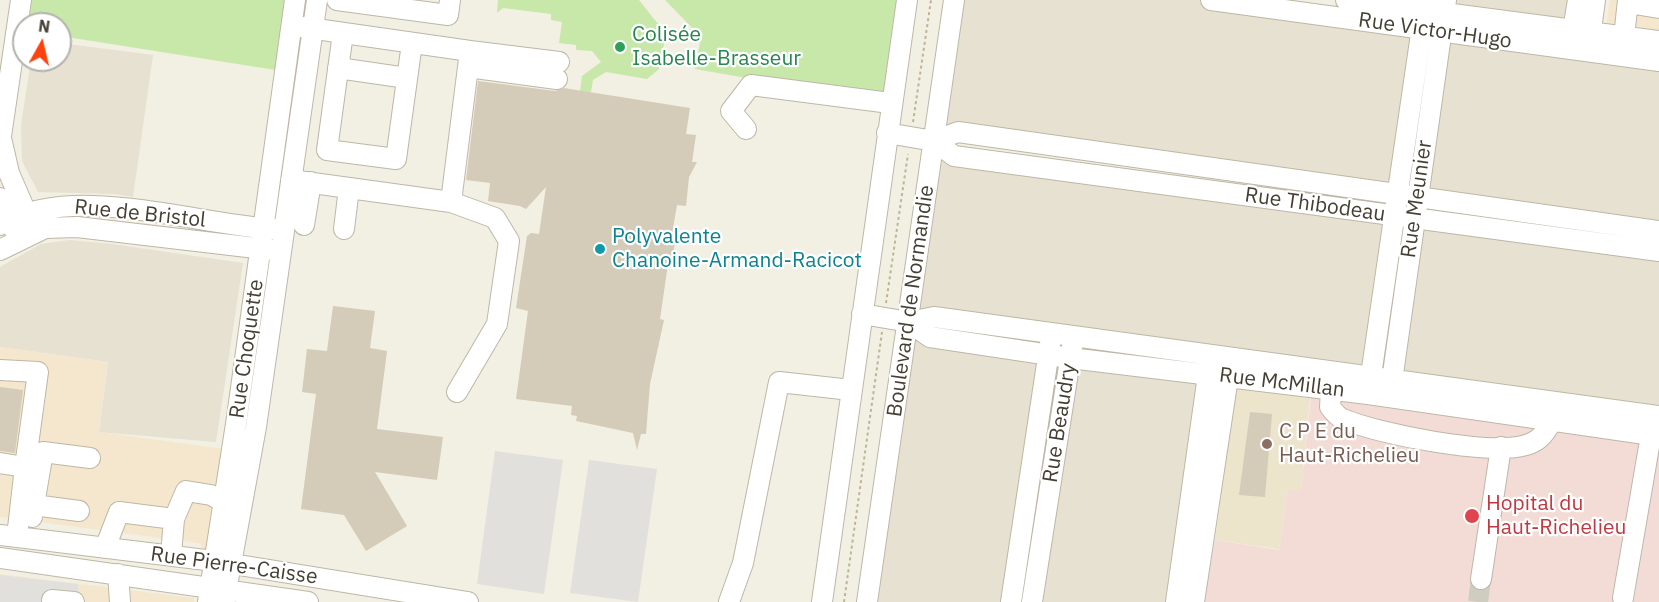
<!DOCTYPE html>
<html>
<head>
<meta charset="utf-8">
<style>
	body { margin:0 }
	#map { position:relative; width:1659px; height:602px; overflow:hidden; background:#f2efe3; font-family:"IBM Plex Sans",sans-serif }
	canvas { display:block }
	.north { position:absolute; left:12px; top:12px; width:60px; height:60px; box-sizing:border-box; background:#fff; border:2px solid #b4b2ad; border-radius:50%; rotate:8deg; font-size:16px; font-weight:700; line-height:24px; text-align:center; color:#443f33 }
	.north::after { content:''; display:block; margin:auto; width:21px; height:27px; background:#ff420d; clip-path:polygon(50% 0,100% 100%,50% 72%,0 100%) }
</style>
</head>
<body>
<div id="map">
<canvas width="1659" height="602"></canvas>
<div class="north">N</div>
</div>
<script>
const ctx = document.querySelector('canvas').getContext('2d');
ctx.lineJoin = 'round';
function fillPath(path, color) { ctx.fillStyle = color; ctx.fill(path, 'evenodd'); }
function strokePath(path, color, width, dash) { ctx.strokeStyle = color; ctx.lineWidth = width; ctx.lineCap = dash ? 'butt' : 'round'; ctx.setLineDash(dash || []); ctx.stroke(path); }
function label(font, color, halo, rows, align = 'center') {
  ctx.font = font + ' "IBM Plex Sans",sans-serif'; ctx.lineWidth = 4.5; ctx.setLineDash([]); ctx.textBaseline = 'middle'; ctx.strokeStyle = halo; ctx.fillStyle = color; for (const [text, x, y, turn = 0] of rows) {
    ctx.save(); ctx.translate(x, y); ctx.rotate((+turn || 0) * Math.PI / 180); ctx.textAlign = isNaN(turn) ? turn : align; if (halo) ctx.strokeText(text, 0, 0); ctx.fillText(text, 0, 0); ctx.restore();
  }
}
const residential = new Path2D(`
	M954,0H1211L1421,29L1398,194L958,132L935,140L954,156L1395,215L1370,378L910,322L1048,354L1011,602H867Z
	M1446,0H1586L1582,30L1444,12Z
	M1441,32L1659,61V231L1416,197Z
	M60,43L153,55L133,197L115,194L38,192L22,161L21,125L31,60H60Z
	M1415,219L1659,252V416L1390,383Z
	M69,240L112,244L243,263L216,442L99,432L108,362L0,347V267L41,244Z
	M1070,358L1208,374L1175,602H1032Z`);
const commercial = new Path2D(`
	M1610,0H1659V42L1605,34Z
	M0,347L108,362L99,432L232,450L214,561L199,543L0,517Z
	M0,574L194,598V602H0Z`);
const education = new Path2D(`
	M1236,387L1310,398L1301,492L1288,490L1279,549L1215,540Z`);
const medical = new Path2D(`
	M1311,397L1659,446V602H1204L1215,540L1279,550L1288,490L1301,491Z`);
const green = new Path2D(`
	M21,0H292L282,71L60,36V24H24Z
	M498,0H639L666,34L659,69L647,79L606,72L593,80L591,92L580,91L582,76L601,62L592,51L576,50V45L559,43L562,22L551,20V14L503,8L497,13Z
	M665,0H911L890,103L695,69L701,37Z`);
const parking = new Path2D(`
	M495,451L563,460L544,594L477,584Z
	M589,460L657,469L638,602L570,593Z
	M0,575L78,584L80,602H0Z`);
const building = new Path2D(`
	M478,81L555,91L564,88L690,108L686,134L696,135L692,162H697L689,177L686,206L677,205L671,240L675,241L673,257H669L660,319L664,320L650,384L646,434H641L637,450L633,433L576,421L577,416L571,415L572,406L516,399L528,311L516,308L527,236L531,233L539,234L546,187L526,209L520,206L488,201L490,183L466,180Z
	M333,306L375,311L370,348L387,351L377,429L443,437L437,480L375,472L407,526L366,551L344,515L301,509L316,394L302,392L307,349L327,351Z
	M0,387L23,390L15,453L0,451Z
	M1250,412L1272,414L1265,497L1239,495Z`);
const minorTunnel = new Path2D(`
	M1478,602L1481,579`);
const path = new Path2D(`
	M913,122L931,0
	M886,303L908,154
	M844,602L882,332`);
const minor = new Path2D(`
	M337,0L448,15L450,0
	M1211,0L1659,61
	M1346,0L1659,41
	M1628,3L1659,8
	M302,27L470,51L451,202L495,218L509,241L497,324L457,392
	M343,33L327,150L396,159L412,43
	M1571,42L1578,0
	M1589,45L1595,0
	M1623,47L1628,0
	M470,51L559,62
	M468,67L557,79
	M338,68L407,78
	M746,129L731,111L751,85L890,103
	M887,133L934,141L954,156L1659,251
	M1,138L9,173L31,224
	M934,141L958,132L1659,231
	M0,143L21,0
	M291,180L451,202
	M0,198L15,231
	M0,225C73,182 192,224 274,229
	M304,225L311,182
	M344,229L349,188
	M0,250L45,228L77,227L273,250
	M862,314L909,322L934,317L1659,416
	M909,322L930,337L1070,358L1368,394L1659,436
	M0,370L38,372L25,467
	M1332,376L1330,407C1333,411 1338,417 1343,419C1378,434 1491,456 1526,445C1540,441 1545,433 1552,421
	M1369,389L1426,0
	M1390,395L1446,0
	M0,463L25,467L17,537
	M34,505L43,452L90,458
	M32,517L34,505L79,511
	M0,535L214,561L468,602
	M105,548L119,512L174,519
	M171,555L174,519L186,491L211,495L224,502L235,504
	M0,558L308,602
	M118,574L120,602
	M1481,579L1501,447
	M1623,598L1651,435
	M52,600L74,602
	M208,602L236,424L295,0
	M224,602L256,427L317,0
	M729,602L743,563L779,382L851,390
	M822,602L907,0
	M867,602L954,0
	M1011,602L1050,344
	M1032,602L1072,347
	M1176,602L1210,361
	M1194,602L1230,364`);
const markers = [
	[620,47,6,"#2e9e5b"],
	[600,249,6,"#0f9aa8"],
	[1267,444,6,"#8d6e63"],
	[1472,516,8,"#e0444e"]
];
const streetNames = [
	["Rue Victor-Hugo",1435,31,8],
	["Rue Meunier",1417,199,-82],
	["Rue Thibodeau",1315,205,8],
	["Rue de Bristol",140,214,6],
	["Boulevard de Normandie",911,301,-82],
	["Rue Choquette",247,349,-82],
	["Rue McMillan",1282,383,7],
	["Rue Beaudry",1060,423,-81],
	["Rue Pierre-Caisse",234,566,8]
];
const leisureNames = [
	["Colisée",632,35],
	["Isabelle-Brasseur",632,59]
];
const cultureNames = [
	["Polyvalente",612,237],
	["Chanoine-Armand-Racicot",612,261]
];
const educationNames = [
	["C P E du",1279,432],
	["Haut-Richelieu",1279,456]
];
const healthNames = [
	["Hopital du",1486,504],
	["Haut-Richelieu",1486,528]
];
fillPath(residential, '#e6e1d1');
fillPath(commercial, '#f5e7cd');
fillPath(education, '#ece5cc');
fillPath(medical, '#f3dcd6');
fillPath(green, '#c8e8aa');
fillPath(parking, '#e2e0dc');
fillPath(building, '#d4cbb8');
strokePath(minorTunnel, '#cfccc0', 20, [20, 10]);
strokePath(minor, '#beb7a6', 22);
strokePath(path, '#c0b496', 2, [3, 3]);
strokePath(minor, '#fff', 20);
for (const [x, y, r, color] of markers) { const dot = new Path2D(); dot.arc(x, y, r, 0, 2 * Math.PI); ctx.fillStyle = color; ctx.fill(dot); strokePath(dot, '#fff', 2); }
label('21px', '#443f33', '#fff', streetNames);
label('21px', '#27864d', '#fff', leisureNames, 'left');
label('21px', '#0d838f', '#fff', cultureNames, 'left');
label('21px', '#785e54', '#fff', educationNames, 'left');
label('21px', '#be3a42', '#fff', healthNames, 'left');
</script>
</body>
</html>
